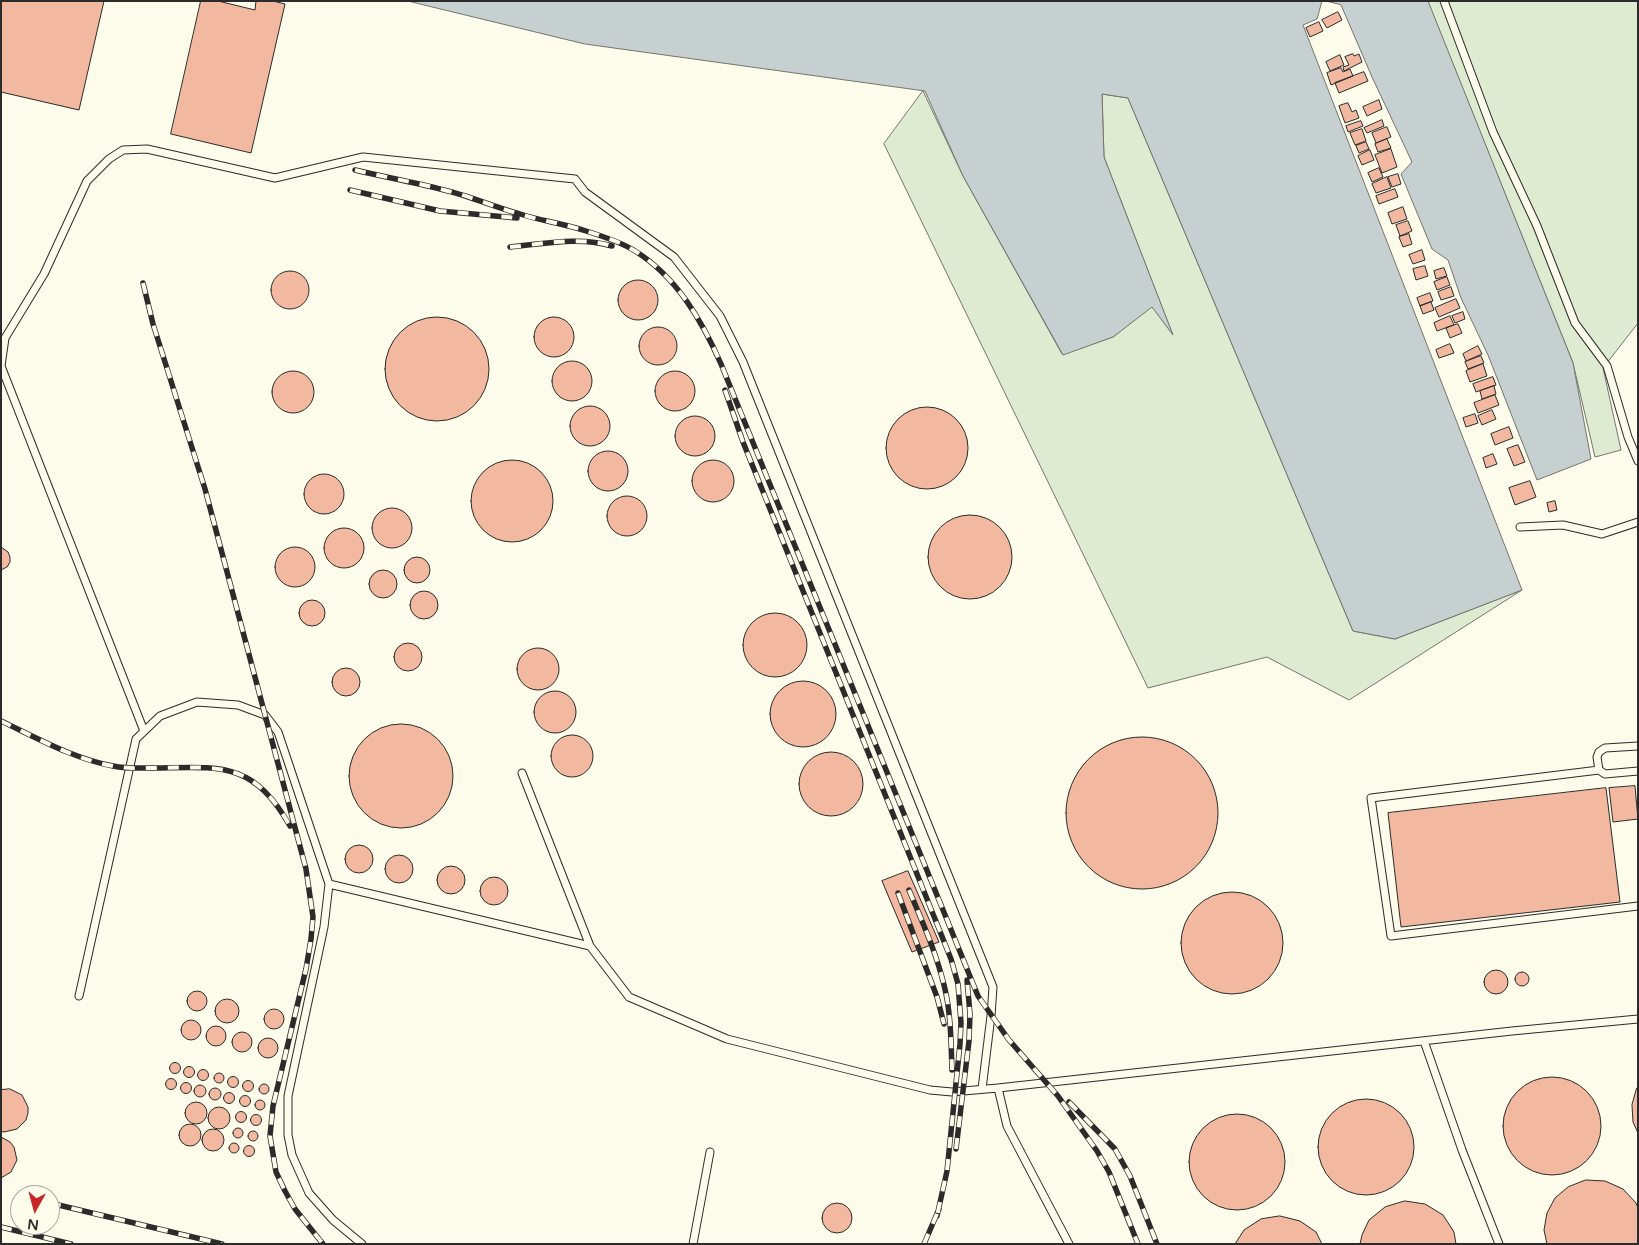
<!DOCTYPE html>
<html>
<head>
<meta charset="utf-8">
<style>
	body { margin:0 }
	#map { position:relative; width:1639px; height:1245px; overflow:hidden; background:#fdfbea; font-family:"Varela Round",sans-serif }
	canvas { display:block }
	.frame { position:absolute; inset:0; border:2px solid #2b2b2b; pointer-events:none }
	.north { position:absolute; left:10px; top:1185px; width:50px; height:50px; box-sizing:border-box; background:#fdfbea; border:1px solid #a9a89e; border-radius:50%; rotate:187deg; font-size:14px; font-weight:700; line-height:20px; text-align:center; color:#2b2b2b }
	.north::after { content:''; display:block; margin:auto; width:18px; height:22px; background:#c62828; clip-path:polygon(50% 0,100% 100%,50% 72%,0 100%) }
</style>
</head>
<body>
<div id="map">
<canvas width="1639" height="1245"></canvas>
<div class="frame"></div>
<div class="north">N</div>
</div>
<script>
const ctx = document.querySelector('canvas').getContext('2d');
ctx.lineJoin = 'round';
function fillPath(path, color) { ctx.fillStyle = color; ctx.fill(path, 'evenodd'); }
function strokePath(path, color, width, dash) { ctx.strokeStyle = color; ctx.lineWidth = width; ctx.lineCap = dash ? 'butt' : 'round'; ctx.setLineDash(dash || []); ctx.stroke(path); }
const green = new Path2D(`
	M1428,1H1638V323L1603,368L1621,450L1595,457L1573,363Z
	M923,91L963,176L1062,354L1113,337L1152,306L1172,333L1104,157L1102,94L1128,98L1353,631L1395,639L1522,590L1349,700L1267,657L1148,688L884,144Z`);
const water = new Path2D(`
	M408,1H1322L1317,19L1303,25L1522,590L1395,639L1353,631L1128,98L1102,94L1104,157L1173,335L1152,307L1113,337L1063,355L963,176L925,91L585,44Z
	M1326,1H1428L1573,363L1591,459L1537,480L1488,355L1461,298L1448,260L1432,249L1401,174L1412,162L1372,77L1341,5Z`);
const building = new Path2D(`
	M1,1H104L79,110L1,92Z
	M201,1H218L255,10L256,1H273L285,4L251,153L171,134Z
	M1338,12L1342,20L1327,28L1322,20Z
	M1319,22L1323,31L1310,37L1306,28Z
	M1353,54L1354,56L1359,54L1362,62L1344,71L1343,67L1349,65L1345,57Z
	M1340,55L1344,65L1330,71L1326,62Z
	M1341,68L1343,72L1350,69L1353,76L1331,85L1327,73Z
	M1364,72L1368,81L1339,93L1335,83Z
	M1379,100L1382,109L1367,116L1363,107Z
	M1348,103L1352,112L1356,110L1359,118L1345,123L1339,106Z
	M1382,120L1384,126L1367,133L1364,128Z
	M1361,121L1363,126L1348,132L1346,126Z
	M1387,127L1391,137L1376,143L1372,133Z
	M1362,129L1366,141L1355,145L1350,133Z
	M1387,139L1391,148L1378,152L1375,144Z
	M1366,142L1369,149L1359,153L1356,146Z
	M1391,149L1397,167L1382,173L1375,155Z
	M1370,150L1374,160L1362,165L1358,156Z
	M1379,168L1383,177L1372,182L1368,173Z
	M1398,174L1401,184L1392,187L1388,177Z
	M1387,177L1391,188L1376,193L1372,184Z
	M1395,189L1398,197L1379,204L1376,196Z
	M1403,207L1407,219L1392,224L1388,213Z
	M1408,221L1412,231L1400,236L1396,225Z
	M1409,234L1412,244L1403,247L1399,237Z
	M1422,250L1425,260L1413,264L1409,255Z
	M1425,266L1428,276L1416,280L1413,269Z
	M1444,268L1447,276L1436,279L1434,271Z
	M271 290a19 19 0 1 1 38 0a19 19 0 1 1-38 0Z
	M1447,277L1450,285L1437,290L1434,282Z
	M618 300a20 20 0 1 1 40 0a20 20 0 1 1-40 0Z
	M1451,287L1454,296L1441,300L1438,292Z
	M1430,293L1433,301L1420,306L1417,298Z
	M1456,299L1460,308L1439,317L1435,308Z
	M1431,302L1434,310L1423,314L1420,306Z
	M1463,312L1465,319L1455,323L1452,316Z
	M1450,316L1454,325L1437,331L1434,323Z
	M534 337a20 20 0 1 1 40 0a20 20 0 1 1-40 0Z
	M385 369a52 52 0 1 1 104 0a52 52 0 1 1-104 0Z
	M1458,324L1462,333L1450,338L1446,328Z
	M639 346a19 19 0 1 1 38 0a19 19 0 1 1-38 0Z
	M1450,344L1454,353L1439,358L1436,350Z
	M1478,346L1482,354L1466,361L1463,354Z
	M1481,356L1484,363L1468,369L1465,362Z
	M552 381a20 20 0 1 1 40 0a20 20 0 1 1-40 0Z
	M1483,364L1487,376L1470,382L1466,371Z
	M655 391a20 20 0 1 1 40 0a20 20 0 1 1-40 0Z
	M272 392a21 21 0 1 1 42 0a21 21 0 1 1-42 0Z
	M1493,377L1496,385L1476,392L1473,384Z
	M1494,386L1496,394L1482,399L1480,391Z
	M1495,395L1499,405L1478,413L1474,403Z
	M570 426a20 20 0 1 1 40 0a20 20 0 1 1-40 0Z
	M886 448a41 41 0 1 1 82 0a41 41 0 1 1-82 0Z
	M1492,410L1496,419L1482,425L1478,416Z
	M1475,414L1478,423L1466,427L1463,418Z
	M675 436a20 20 0 1 1 40 0a20 20 0 1 1-40 0Z
	M1509,427L1513,438L1495,445L1491,434Z
	M1518,445L1525,462L1514,466L1507,449Z
	M588 471a20 20 0 1 1 40 0a20 20 0 1 1-40 0Z
	M1493,454L1497,464L1486,468L1483,458Z
	M471 501a41 41 0 1 1 82 0a41 41 0 1 1-82 0Z
	M692 481a21 21 0 1 1 42 0a21 21 0 1 1-42 0Z
	M304 494a20 20 0 1 1 40 0a20 20 0 1 1-40 0Z
	M1530,481L1536,497L1515,505L1509,488Z
	M607 516a20 20 0 1 1 40 0a20 20 0 1 1-40 0Z
	M1555,501L1557,510L1549,512L1547,503Z
	M372 528a20 20 0 1 1 40 0a20 20 0 1 1-40 0Z
	M928 557a42 42 0 1 1 84 0a42 42 0 1 1-84 0Z
	M324 548a20 20 0 1 1 40 0a20 20 0 1 1-40 0Z
	M275 567a20 20 0 1 1 40 0a20 20 0 1 1-40 0Z
	M1,547L8,552L10,557V562L7,567L1,570Z
	M404 570a13 13 0 1 1 26 0a13 13 0 1 1-26 0Z
	M369 584a14 14 0 1 1 28 0a14 14 0 1 1-28 0Z
	M410 605a14 14 0 1 1 28 0a14 14 0 1 1-28 0Z
	M299 613a13 13 0 1 1 26 0a13 13 0 1 1-26 0Z
	M743 645a32 32 0 1 1 64 0a32 32 0 1 1-64 0Z
	M394 657a14 14 0 1 1 28 0a14 14 0 1 1-28 0Z
	M517 669a21 21 0 1 1 42 0a21 21 0 1 1-42 0Z
	M332 682a14 14 0 1 1 28 0a14 14 0 1 1-28 0Z
	M770 714a33 33 0 1 1 66 0a33 33 0 1 1-66 0Z
	M534 712a21 21 0 1 1 42 0a21 21 0 1 1-42 0Z
	M349 776a52 52 0 1 1 104 0a52 52 0 1 1-104 0Z
	M551 756a21 21 0 1 1 42 0a21 21 0 1 1-42 0Z
	M1066 813a76 76 0 1 1 152 0a76 76 0 1 1-152 0Z
	M799 784a32 32 0 1 1 64 0a32 32 0 1 1-64 0Z
	M1635,786L1638,819L1613,822L1609,788Z
	M1606,788L1620,902L1401,927L1388,813Z
	M345 859a14 14 0 1 1 28 0a14 14 0 1 1-28 0Z
	M385 869a14 14 0 1 1 28 0a14 14 0 1 1-28 0Z
	M437 880a14 14 0 1 1 28 0a14 14 0 1 1-28 0Z
	M908,871L939,942L912,952L882,881Z
	M480 891a14 14 0 1 1 28 0a14 14 0 1 1-28 0Z
	M1181 943a51 51 0 1 1 102 0a51 51 0 1 1-102 0Z
	M1484 982a12 12 0 1 1 24 0a12 12 0 1 1-24 0Z
	M1515 979a7 7 0 1 1 14 0a7 7 0 1 1-14 0Z
	M187 1001a10 10 0 1 1 20 0a10 10 0 1 1-20 0Z
	M215 1011a12 12 0 1 1 24 0a12 12 0 1 1-24 0Z
	M264 1019a10 10 0 1 1 20 0a10 10 0 1 1-20 0Z
	M181 1030a10 10 0 1 1 20 0a10 10 0 1 1-20 0Z
	M206 1036a10 10 0 1 1 20 0a10 10 0 1 1-20 0Z
	M232 1042a10 10 0 1 1 20 0a10 10 0 1 1-20 0Z
	M258 1048a10 10 0 1 1 20 0a10 10 0 1 1-20 0Z
	M169.5 1068a5.5 5.5 0 1 1 11 0a5.5 5.5 0 1 1-11 0Z
	M183.5 1072a5.5 5.5 0 1 1 11 0a5.5 5.5 0 1 1-11 0Z
	M197.5 1075a5.5 5.5 0 1 1 11 0a5.5 5.5 0 1 1-11 0Z
	M214 1078a5 5 0 1 1 10 0a5 5 0 1 1-10 0Z
	M227.5 1082a5.5 5.5 0 1 1 11 0a5.5 5.5 0 1 1-11 0Z
	M1503 1126a49 49 0 1 1 98 0a49 49 0 1 1-98 0Z
	M165.5 1084a5.5 5.5 0 1 1 11 0a5.5 5.5 0 1 1-11 0Z
	M242.5 1086a5.5 5.5 0 1 1 11 0a5.5 5.5 0 1 1-11 0Z
	M180.5 1088a5.5 5.5 0 1 1 11 0a5.5 5.5 0 1 1-11 0Z
	M259 1089a5 5 0 1 1 10 0a5 5 0 1 1-10 0Z
	M194 1091a6 6 0 1 1 12 0a6 6 0 1 1-12 0Z
	M1637,1088H1638V1133L1633,1122L1632,1105Z
	M209 1094a6 6 0 1 1 12 0a6 6 0 1 1-12 0Z
	M10,1089L22,1095L28,1107V1113L26,1120L17,1129L4,1132L1,1131V1090Z
	M223.5 1098a5.5 5.5 0 1 1 11 0a5.5 5.5 0 1 1-11 0Z
	M239.5 1101a5.5 5.5 0 1 1 11 0a5.5 5.5 0 1 1-11 0Z
	M1318 1147a48 48 0 1 1 96 0a48 48 0 1 1-96 0Z
	M255 1105a5 5 0 1 1 10 0a5 5 0 1 1-10 0Z
	M185 1113a11 11 0 1 1 22 0a11 11 0 1 1-22 0Z
	M208 1118a11 11 0 1 1 22 0a11 11 0 1 1-22 0Z
	M235.5 1117a5.5 5.5 0 1 1 11 0a5.5 5.5 0 1 1-11 0Z
	M1189 1162a48 48 0 1 1 96 0a48 48 0 1 1-96 0Z
	M250.5 1120a5.5 5.5 0 1 1 11 0a5.5 5.5 0 1 1-11 0Z
	M179 1135a11 11 0 1 1 22 0a11 11 0 1 1-22 0Z
	M233 1133a5 5 0 1 1 10 0a5 5 0 1 1-10 0Z
	M202 1140a11 11 0 1 1 22 0a11 11 0 1 1-22 0Z
	M248 1136a5 5 0 1 1 10 0a5 5 0 1 1-10 0Z
	M1,1137L10,1142L14,1147L17,1160L11,1172L1,1178Z
	M229 1148a5 5 0 1 1 10 0a5 5 0 1 1-10 0Z
	M243.5 1151a5.5 5.5 0 1 1 11 0a5.5 5.5 0 1 1-11 0Z
	M1586,1180L1605,1181L1623,1189L1636,1203L1638,1208V1244H1547L1544,1230L1547,1213L1555,1198L1568,1187Z
	M1405,1201L1425,1204L1443,1215L1454,1232L1456,1244H1360L1362,1235L1369,1220L1385,1207Z
	M822 1218a15 15 0 1 1 30 0a15 15 0 1 1-30 0Z
	M1280,1216L1300,1221L1316,1232L1322,1244H1235L1244,1230L1261,1219Z`);
const lane = new Path2D(`
	M1444,1L1493,132L1537,226L1575,323L1607,366L1628,437L1638,461
	M1520,527L1563,525L1602,534L1638,522
	M144,731L1,366L5,338L44,274L87,181L109,159L123,150L147,149L275,178L363,157L575,179L585,192L674,257L720,316L743,362L993,987L991,1016L982,1089
	M1638,746L1605,748L1599,752L1597,757L1599,770L1605,774L1638,771
	M1599,770L1371,798L1391,936L1638,906
	M522,773L590,946
	M329,884L590,946L629,997L727,1039L930,1090L952,1092L998,1088L1512,1031L1638,1019
	M79,996L136,739L160,716L197,702L238,705L265,715L278,732L329,884L324,927L288,1096V1135L292,1155L309,1193L333,1220L362,1244
	M1424,1041L1462,1150L1499,1244
	M998,1088L1007,1126L1069,1244
	M693,1244L710,1152`);
const rail = new Path2D(`
	M355,170C384,177 414,182 444,190C470,196 494,207 520,214C542,221 565,224 586,231C602,236 621,242 635,251C677,277 702,321 721,364L978,996L1009,1040L1058,1096L1097,1151L1109,1172L1138,1244
	M350,190L440,211L517,218
	M510,247C544,244 579,236 612,246
	M143,283L153,324L205,489L306,869L313,917L311,939L306,969L273,1106L270,1136L276,1172L285,1191L295,1209L323,1244
	M725,390L743,442L907,849L951,959L958,984L961,1023L960,1044L947,1171L937,1216
	M1,721C37,738 74,759 113,766C127,769 141,768 155,768C221,767 253,761 290,826
	M909,890C922,921 936,952 944,985C951,1012 951,1042 952,1070
	M898,893L937,997L944,1024
	M1069,1102L1115,1149L1130,1176L1157,1244
	M956,1149L969,1041L970,1014L967,980
	M50,1203L222,1244
	M1,1227L71,1244
	M924,1244L939,1209`);
fillPath(green, '#deebd1');
strokePath(green, '#74746e', 1);
fillPath(water, '#c7d0d0');
strokePath(water, '#74746e', 1);
fillPath(building, '#f2b8a0');
strokePath(building, '#2b2b2b', 1);
strokePath(lane, '#2b2b2b', 9);
strokePath(lane, '#fdfbea', 7);
strokePath(rail, '#2b2b2b', 5.5);
strokePath(rail, '#fdfbea', 4, [11]);
</script>
</body>
</html>
